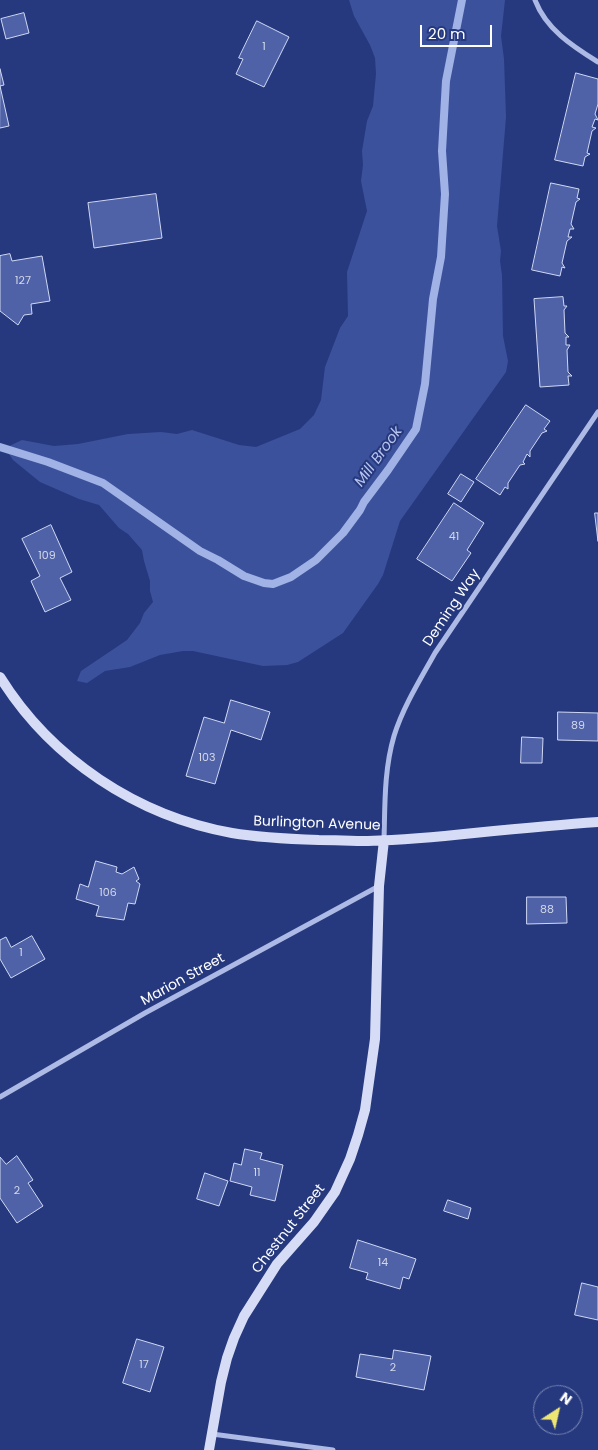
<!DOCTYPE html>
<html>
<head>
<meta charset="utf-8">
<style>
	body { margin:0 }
	#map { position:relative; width:598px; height:1450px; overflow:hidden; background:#26397f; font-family:Poppins,sans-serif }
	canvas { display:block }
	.north { position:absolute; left:533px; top:1385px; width:50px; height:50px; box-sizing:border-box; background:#26397f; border:1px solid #7d88b2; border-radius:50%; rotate:35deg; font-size:14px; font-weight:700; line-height:20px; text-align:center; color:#fff }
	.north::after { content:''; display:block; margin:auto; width:18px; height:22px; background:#eee672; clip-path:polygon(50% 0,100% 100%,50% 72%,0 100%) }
	.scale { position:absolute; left:420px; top:25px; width:72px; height:22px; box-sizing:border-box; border:2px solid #fff; border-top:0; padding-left:6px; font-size:15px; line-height:18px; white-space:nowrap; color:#fff; -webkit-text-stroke:4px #26397f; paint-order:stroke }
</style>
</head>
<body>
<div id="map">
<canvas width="598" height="1450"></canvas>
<div class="north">N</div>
<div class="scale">20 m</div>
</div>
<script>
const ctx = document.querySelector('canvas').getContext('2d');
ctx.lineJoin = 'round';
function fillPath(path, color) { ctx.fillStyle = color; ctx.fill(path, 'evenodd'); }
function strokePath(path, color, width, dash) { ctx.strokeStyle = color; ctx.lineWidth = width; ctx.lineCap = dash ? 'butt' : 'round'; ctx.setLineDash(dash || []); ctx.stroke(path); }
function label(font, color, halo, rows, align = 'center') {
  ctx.font = font + ' Poppins,sans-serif'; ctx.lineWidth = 4; ctx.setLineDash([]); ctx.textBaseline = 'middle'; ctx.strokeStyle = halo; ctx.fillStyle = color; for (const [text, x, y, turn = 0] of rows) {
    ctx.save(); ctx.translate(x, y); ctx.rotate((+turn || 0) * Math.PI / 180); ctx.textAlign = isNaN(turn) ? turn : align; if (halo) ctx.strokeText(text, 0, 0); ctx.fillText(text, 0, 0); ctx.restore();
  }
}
const green = new Path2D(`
	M349,0H505L501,36L504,59L506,117L497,226L501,251L500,261L502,275L503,336L508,361L506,372L400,521L383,575L378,584L343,633L298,662L287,665L263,666L193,651H183L160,655L130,667L105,671L87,683L77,681L81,671L127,640L140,623L144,613L153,602L150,591V581L144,561L142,550L128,534L119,528L99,505L79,499L40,482L13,460L5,448L22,440L54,446L78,444L128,434L161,432L177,434L192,430L239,445L256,447L300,429L314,415L321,400L325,367L340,328L348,316L347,272L367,211L361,181L363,165L362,151L367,121L373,106L376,74L375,58L370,45L354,16Z`);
const stream = new Path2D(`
	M0,447L48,462L103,483L200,551L218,560L244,576L264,583L273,584L291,577L316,560L343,533L360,510L364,502L388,470L416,429L425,384L433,299L441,257L445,194L442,151L446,81L462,0`);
const building = new Path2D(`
	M24,13L29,33L6,39L1,19Z
	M257,21L289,37L264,87L236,74L243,59L239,58Z
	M0,69L4,85L0,86L9,126L0,128Z
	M576,73L598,79V104L595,114L598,120L595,119L592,127L596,128L592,131L587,153L590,154L585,157L583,166L555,160Z
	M551,183L579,189L577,198L580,199L576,202L571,224L574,229H570L568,237H572L567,241L562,263L565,268L562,267L560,276L532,270Z
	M156,194L162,238L94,248L88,203Z
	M10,254L12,261L42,256L50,301L31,304L32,314L24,315L18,325L0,311V256Z
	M563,297L564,306H567L564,310L565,333L569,337H566V345H570L567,350L568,372L572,376H568L569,385L540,387L534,299Z
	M526,405L550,421L544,429L547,431L542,433L530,451V457L527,454L523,462L525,464L520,465L508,483V489L505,487L500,495L476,479Z
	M461,474L474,482L461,502L448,494Z
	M454,503L484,523L467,550L471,553L452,581L417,559Z
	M595,513H598V541Z
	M51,525L72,572L60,578L71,600L45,612L31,581L40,576L22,539Z
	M231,700L270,712L261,740L231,730L215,784L186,776L204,717L224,723Z
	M558,712L598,713V741L558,740Z
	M522,737L543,738L542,763H521Z
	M96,861L117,867L116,872L122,874L134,867L139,879L136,881L140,884L135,904L128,903L124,920L96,916L99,906L76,899L80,884L88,887Z
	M527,897H566L567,923L527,924Z
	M32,936L45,959L11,978L0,959V940L6,937L11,947Z
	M245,1149L262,1153L260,1159L283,1165L275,1201L250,1195L252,1187L230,1181L234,1163L241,1165Z
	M17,1156L33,1180L28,1183L43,1206L17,1223L0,1198V1157L6,1164Z
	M205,1173L228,1181L219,1206L197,1199Z
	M448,1200L471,1208L468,1219L444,1211Z
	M358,1240L416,1259L409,1279L403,1277L400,1289L366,1279L368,1273L350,1268Z
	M582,1283L598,1287V1320L575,1315Z
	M137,1339L164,1347L150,1392L123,1383Z
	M394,1350L431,1356L424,1390L356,1377L360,1354L392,1359Z`);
const street = new Path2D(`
	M535,0C546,29 572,46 598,62
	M384,840C385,805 384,770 394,736C403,707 420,680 435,653L598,412
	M0,1097L145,1013L379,886
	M212,1434L333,1450`);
const secondary = new Path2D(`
	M0,677C51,759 137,816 232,833C261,838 289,839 319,840C335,840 351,841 368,841C403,840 438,837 474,833C515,829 556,825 598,822
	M209,1450L221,1382L227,1358L234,1338L244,1316L277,1264L314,1222L335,1192L350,1159L358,1135L365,1110L375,1039L379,886L384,840`);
const numberNames = [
	["1",264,47],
	["127",23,281],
	["41",454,537],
	["109",47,556],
	["89",578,726],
	["103",207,758],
	["106",108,893],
	["88",547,910],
	["1",21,953],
	["11",257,1173],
	["2",17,1191],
	["14",383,1263],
	["17",144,1365],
	["2",393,1368]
];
const streetNames = [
	["Deming Way",452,608,-56],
	["Burlington Avenue",317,824,2],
	["Marion Street",183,980,-29],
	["Chestnut Street",289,1229,-52]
];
const waterNames = [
	["Mill Brook",379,457,-54]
];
fillPath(green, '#3b519c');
strokePath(stream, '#a1b2e6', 8);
fillPath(building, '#4f62a7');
strokePath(building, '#d0d8f4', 1);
strokePath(street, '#adbae5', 5);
strokePath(secondary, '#d6dcf5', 10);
label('11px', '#d3d8e9', null, numberNames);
label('14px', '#fff', '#26397f', streetNames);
label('italic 15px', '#b8c4ed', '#26397f', waterNames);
</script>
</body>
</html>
